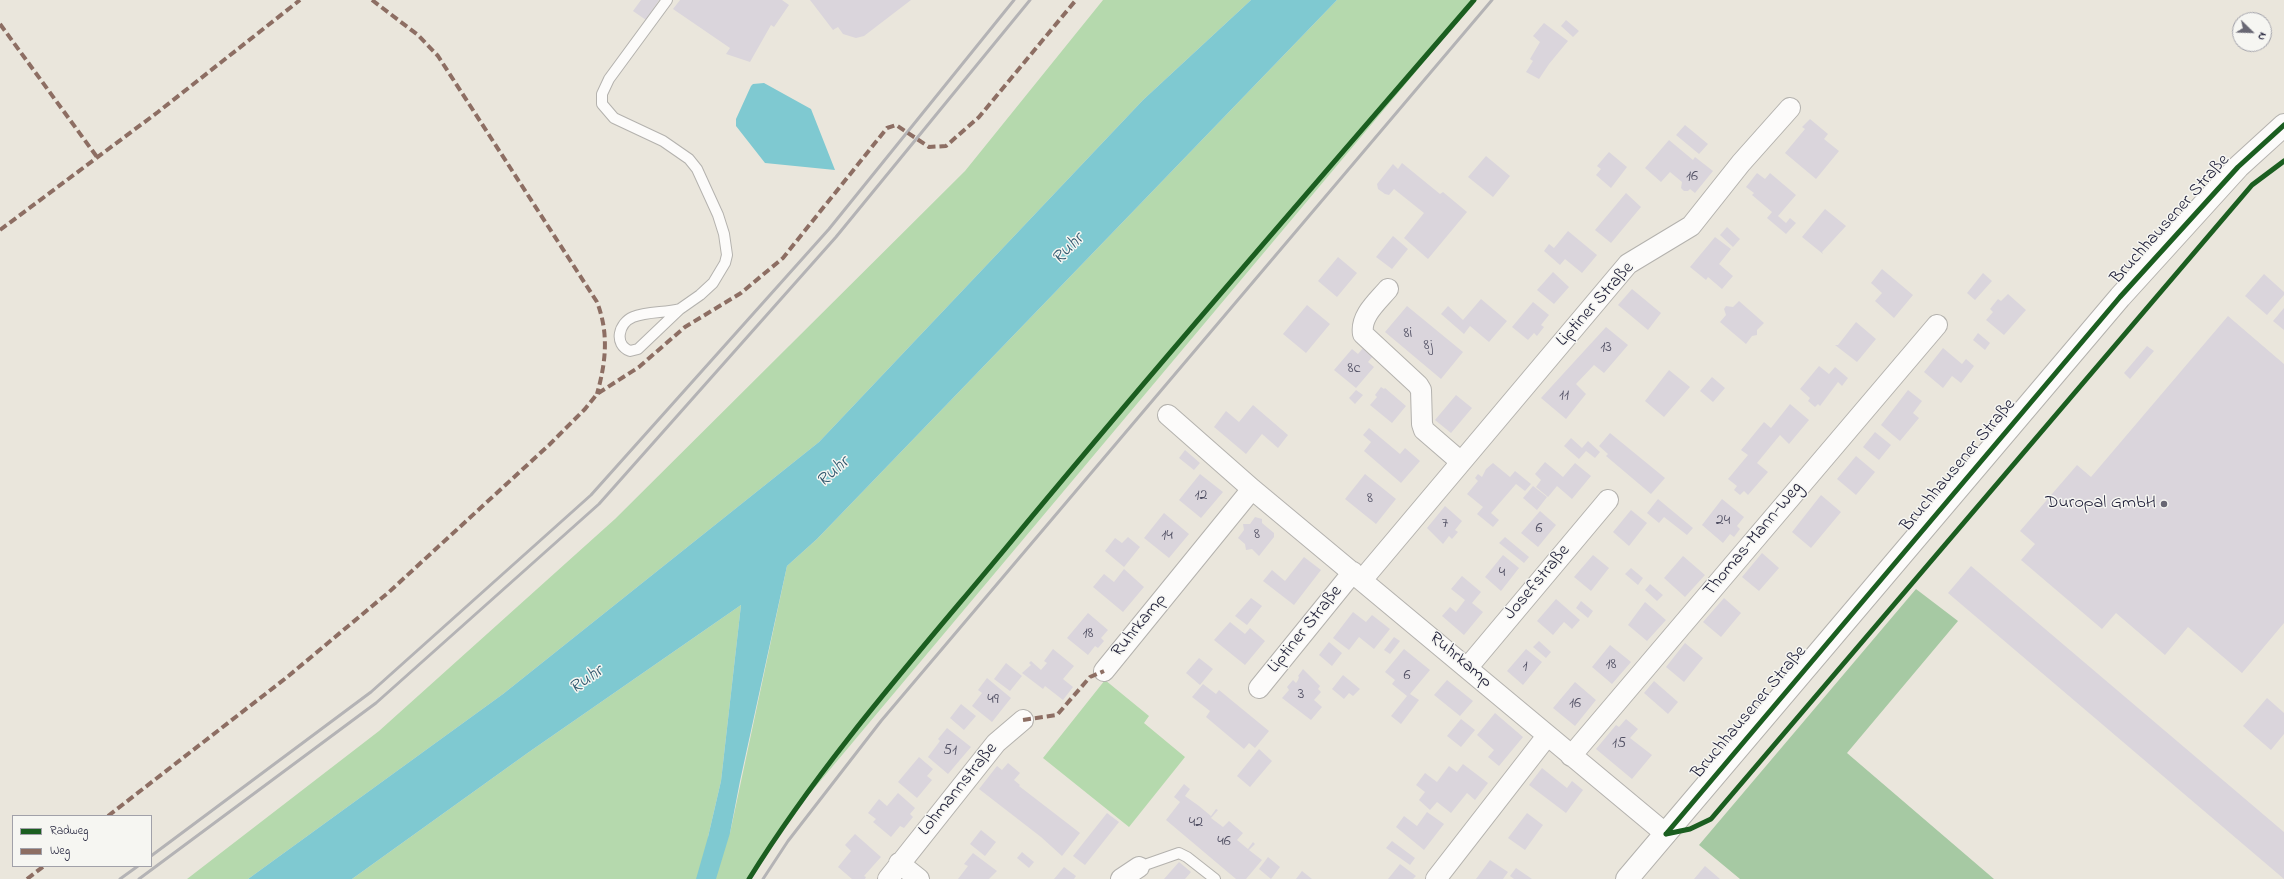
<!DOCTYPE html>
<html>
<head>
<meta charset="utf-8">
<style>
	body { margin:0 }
	#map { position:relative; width:2284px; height:879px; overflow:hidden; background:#eae6dc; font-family:"Indie Flower",sans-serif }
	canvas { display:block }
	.legend { position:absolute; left:12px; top:815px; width:140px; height:52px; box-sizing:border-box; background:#f6f6f2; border:1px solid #a1a1a9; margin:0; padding:5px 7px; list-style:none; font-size:12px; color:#22223b }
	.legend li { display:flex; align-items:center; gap:8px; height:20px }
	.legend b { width:20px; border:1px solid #a1a1a9 }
	.north { position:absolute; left:2232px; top:12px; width:40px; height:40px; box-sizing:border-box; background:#f6f6f2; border:1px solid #a1a1a9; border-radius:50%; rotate:113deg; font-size:11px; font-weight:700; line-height:16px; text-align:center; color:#22223b }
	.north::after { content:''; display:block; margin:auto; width:14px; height:18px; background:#686773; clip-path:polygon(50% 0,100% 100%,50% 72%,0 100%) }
</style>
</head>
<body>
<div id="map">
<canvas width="2284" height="879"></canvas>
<ul class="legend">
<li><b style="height:5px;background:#1b5e20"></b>Radweg</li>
<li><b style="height:5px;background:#8d6e63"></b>Weg</li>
</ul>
<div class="north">N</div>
</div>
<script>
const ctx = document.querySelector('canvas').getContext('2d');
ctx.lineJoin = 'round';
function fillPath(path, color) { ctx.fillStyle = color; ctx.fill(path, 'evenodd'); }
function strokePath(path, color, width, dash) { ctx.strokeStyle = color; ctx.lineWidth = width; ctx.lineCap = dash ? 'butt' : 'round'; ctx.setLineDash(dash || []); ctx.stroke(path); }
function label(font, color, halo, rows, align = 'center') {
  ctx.font = font + ' "Indie Flower",sans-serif'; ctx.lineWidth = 3; ctx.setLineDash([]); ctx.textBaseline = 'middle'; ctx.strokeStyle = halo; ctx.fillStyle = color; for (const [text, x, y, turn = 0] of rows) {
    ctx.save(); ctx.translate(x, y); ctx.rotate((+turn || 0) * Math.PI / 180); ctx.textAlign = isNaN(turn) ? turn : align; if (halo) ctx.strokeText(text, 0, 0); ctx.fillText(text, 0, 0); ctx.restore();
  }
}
const green = new Path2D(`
	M1103,0H1251L1143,100L819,442L503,694L248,879H187L379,731L615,519L965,171Z
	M1337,0H1476L780,829L749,879H352L529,752L741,605L721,781L708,837L730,833L787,566L817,539Z
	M1105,680L1149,716L1144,723L1185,757L1129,827L1043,758Z`);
const forest = new Path2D(`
	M1916,589L1958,621L1847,753L1994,879H1740L1699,845Z`);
const water = new Path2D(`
	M1251,0H1337L817,539L787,566L740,781L730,833L716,879H696L708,837L721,781L741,605L529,752L352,879H248L503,694L819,442L1143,100Z
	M764,83L811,109L835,170L765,163L736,126V119L751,86L753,84Z`);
const building = new Path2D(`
	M641,0H659L646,20L633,11Z
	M680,0H782L789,5L774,27L771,25L750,62L726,54L730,48L673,9Z
	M810,0H911L864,36L856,38L843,34L838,27L833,30Z
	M1566,20L1579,31L1573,37L1561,26Z
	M1544,23L1568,41L1549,64L1539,79L1526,72L1533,61L1530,59L1540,42L1533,36Z
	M1810,119L1828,134L1824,139L1839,151L1816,179L1785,153L1805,129L1802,127Z
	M1685,125L1708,144L1699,154L1676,135Z
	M1669,140L1693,160L1695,157L1713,171L1695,193L1690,189L1688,191H1684L1681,188L1682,182L1670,172L1661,182L1645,168Z
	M1609,152L1627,167L1611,188L1596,175L1601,169L1597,166Z
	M1486,156L1510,176L1493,197L1468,177Z
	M1402,163L1440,194L1443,192L1467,212L1428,259L1404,238L1424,213L1394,189L1389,195L1385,194L1378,189L1377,184L1393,164L1398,169Z
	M1757,173L1765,179L1770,173L1796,195L1778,216L1786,223L1790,218L1796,223L1786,234L1767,218L1772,212L1752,195L1754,193L1746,187Z
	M1626,193L1641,207L1611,243L1595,230Z
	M1825,209L1846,226L1822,252L1823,254L1802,237Z
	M1727,227L1740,239L1733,247L1720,235Z
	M1568,231L1597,255L1582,273L1565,259L1560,265L1544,251L1549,244L1554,248Z
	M1393,236L1408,249L1392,269L1376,257Z
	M1715,237L1731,249L1719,264L1733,276L1722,289L1708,277L1706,280L1690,267Z
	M1338,257L1357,273L1337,297L1318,281Z
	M1882,269L1913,295L1894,318L1875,301L1882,293L1871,283Z
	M1553,272L1569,287L1554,304L1537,290Z
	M1983,273L1992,281L1975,300L1967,293Z
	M2264,274L2284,292V295L2267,315L2245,296Z
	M1632,289L1661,313L1648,330L1618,305Z
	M2008,294L2026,310L2004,335L1986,320L1993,312L1990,309L1998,299L2001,301Z
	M1481,299L1507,321L1489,342L1470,326L1464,334L1441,314L1448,306L1463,320Z
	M1739,301L1764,323L1757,330V335L1752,336L1746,344L1720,322L1726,315L1724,309L1726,306L1733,307Z
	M1533,302L1549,315L1541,325L1544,327L1537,336L1534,333L1528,340L1512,327Z
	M1307,305L1330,324L1306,353L1283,334Z
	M1407,306L1463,352L1441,379L1385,332Z
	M2284,308V330L2273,321Z
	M2228,316L2284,364V623L2242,673L2188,627L2165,655L2116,613L2102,629L2021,560L2035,544L2020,531L2077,465L2091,477Z
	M1856,322L1876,339L1857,362L1835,345H1838Z
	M1606,327L1628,345L1604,373L1594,365L1576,384L1586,394L1566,419L1541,398Z
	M1978,333L1990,343L1985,350L1973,340Z
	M2147,346L2154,351L2130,379L2124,373Z
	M1363,348L1373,356L1368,362L1374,367L1356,388L1334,370L1352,349L1358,354Z
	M1943,348L1962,364L1966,359L1974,366L1961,383L1952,376L1943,388L1924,372Z
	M1819,366L1829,374L1835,367L1848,378L1842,386L1838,382L1820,406L1818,404L1815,407L1808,401L1810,398L1800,389Z
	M1669,370L1690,387L1664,417L1645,401Z
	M1712,377L1725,388L1713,402L1700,391Z
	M1381,387L1384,389L1385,388L1406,406L1392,423L1370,405L1377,397L1375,395Z
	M1356,390L1363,395L1355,404L1349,398Z
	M1908,390L1922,401L1913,413L1919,418L1900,441L1881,425Z
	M1456,395L1472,408L1451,433L1435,420Z
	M1790,404L1809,420L1789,444L1780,435L1757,463L1768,472L1748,495L1744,491L1740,495L1734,490L1737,486L1728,479L1748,455L1741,450L1764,422L1771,428Z
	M1253,405L1288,435L1278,448L1262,434L1246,454L1214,427L1226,411L1239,422Z
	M1369,428L1400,454L1405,448L1420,461L1401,483L1364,451L1371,442L1363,435Z
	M1875,432L1891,445L1879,460L1863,447Z
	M1610,433L1665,478L1651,494L1606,456L1608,454L1599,446Z
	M1571,438L1582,448L1588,441L1600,452L1595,458L1586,451L1579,459L1564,446Z
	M1185,450L1200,463L1194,470L1179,458Z
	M1856,456L1875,472L1856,495L1837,479Z
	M1545,462L1563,477L1575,463L1591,476L1572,499L1557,486L1548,497L1536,487L1541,480L1535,474Z
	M1493,463L1510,477L1515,471L1531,484L1525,491L1516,484L1491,513L1499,520L1493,527L1477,514L1483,507L1467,494L1478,481L1475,478L1478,474L1482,477L1486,469Z
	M1200,474L1223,492L1201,518L1179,500Z
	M1365,474L1396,499L1376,524L1345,499Z
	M1533,486L1547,497L1537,510L1523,498Z
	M1821,495L1841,512L1811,548L1792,532Z
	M1658,499L1693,528L1687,535L1664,517L1659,523L1647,513Z
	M1722,499L1744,517L1737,526L1740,529L1734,537L1730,534L1723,543L1702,525Z
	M1445,506L1462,521L1455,530L1458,532L1452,539L1449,536L1443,544L1427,528Z
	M1631,510L1647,523L1629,546L1613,532Z
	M1540,511L1556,525L1538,547L1521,533Z
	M1164,513L1189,534L1169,558L1144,538Z
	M1255,517L1262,519V523L1274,533V537L1259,556L1252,549L1246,550L1245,544L1238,538L1244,530L1243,524H1250Z
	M1128,537L1140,547L1124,567L1105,551L1115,538L1122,543Z
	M1505,537L1529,557L1524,563L1499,543Z
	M1762,553L1779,568L1759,591L1742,577Z
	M1503,555L1519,568L1501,591L1485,577Z
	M1593,555L1609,568L1591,591L1574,577Z
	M1683,556L1705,575L1685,597L1664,578Z
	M1304,557L1321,570L1294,605L1263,581L1272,570L1285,581Z
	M1971,566L2284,832V879L1948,593Z
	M1631,568L1643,578L1638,585L1625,574Z
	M1124,569L1144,587L1123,612L1093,587L1104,574L1114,582Z
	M1462,576L1481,592L1472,603L1483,612L1464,635L1442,616L1450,607L1456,612L1465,600L1451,589Z
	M1650,584L1663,595L1657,601L1645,590Z
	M1251,598L1262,606L1247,625L1235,616Z
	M1724,598L1741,613L1721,637L1703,622Z
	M1556,599L1580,620L1572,629L1564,622L1553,635L1537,621Z
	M1581,601L1593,611L1588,618L1576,608Z
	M1645,602L1666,620L1647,641L1628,625Z
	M1353,612L1366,622L1372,615L1390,629L1374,649L1359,637L1349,650L1333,638Z
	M1088,613L1108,630L1101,638L1104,641L1098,648L1095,646L1088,655L1067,638Z
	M1230,622L1245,634L1250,628L1265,641L1245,665L1214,640Z
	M1394,637L1400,641L1390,654L1384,650Z
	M1539,641L1551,652L1546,658L1533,647Z
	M1329,642L1342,653L1332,666L1319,655Z
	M1685,643L1703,658L1684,682L1666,667Z
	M1610,645L1631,662L1612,684L1592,667Z
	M1053,649L1074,666L1063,679L1073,687L1063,700L1045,686L1043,689L1022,673L1031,665L1029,663L1031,661L1041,670L1047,663L1044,661Z
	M1404,649L1430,670L1410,694L1419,700L1401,724L1391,716L1407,696L1392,684L1395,680L1385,672Z
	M1526,649L1542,662L1523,685L1507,671Z
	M1199,658L1213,669L1200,685L1186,673Z
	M1006,663L1022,676L1010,691L994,679Z
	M1303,669L1320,686L1318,689L1321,692L1314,700L1322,707L1311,720L1282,698L1289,690L1287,687L1293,680L1296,683L1298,680L1299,677L1298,676Z
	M1343,675L1360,689L1353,696L1349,693L1344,699L1332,689Z
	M987,678L1011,698L992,722L972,706L982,693L978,690Z
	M1447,680L1473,701L1460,716L1434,695Z
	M1654,681L1678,702L1668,714L1644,693Z
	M1575,682L1596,700L1575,726L1553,708Z
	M1203,684L1216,694L1219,690L1269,731L1255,748L1249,743L1244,749L1206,717L1210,711L1192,697Z
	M2267,698L2284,713V734L2271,750L2243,726Z
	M961,704L976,716L964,730L950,718Z
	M1495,713L1523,737L1499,766L1488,757L1494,750L1477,735Z
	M1461,719L1475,730L1461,747L1447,736Z
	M1626,719L1638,729L1630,738L1652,755L1632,779L1596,749L1616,725L1619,727Z
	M947,728L971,747L948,774L928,757L940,741L938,739Z
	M1259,749L1272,761L1250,787L1237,776Z
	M919,757L933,769L927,776L932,780L917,798L898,782Z
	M1008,763L1020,773L1014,780L1020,785L1019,786L1080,833L1062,856L1041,837L979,789L997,766L1002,770Z
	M1463,764L1488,783L1475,800L1467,793L1451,813L1437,802L1430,810L1419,800L1425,792L1416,785L1425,773L1437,782L1449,766L1457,772Z
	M1542,768L1567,788L1572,781L1583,790L1566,813L1529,785Z
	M1184,784L1190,789L1185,796L1199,806L1211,816L1216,809L1218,810L1211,818L1223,827L1229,821L1243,833L1237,840L1248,849L1253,842L1255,844L1249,850L1262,860L1246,879H1236L1166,820L1180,802L1174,797Z
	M898,793L915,808L910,814L913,817L904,828L900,826L891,837L873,822L876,819L868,813L879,799L887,806Z
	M1427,812L1444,824L1424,850L1396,827L1404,816L1417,826Z
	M1107,813L1119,822L1085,865L1073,856Z
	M1527,813L1543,825L1525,850L1508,838Z
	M981,830L996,842L985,856L970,844Z
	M855,834L881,857L864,876L866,877L865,879H852L838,867L851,851L845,845Z
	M1392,841L1415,858L1410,865L1386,848Z
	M1022,852L1034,862L1029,868L1017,858Z
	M973,853L997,871L989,879H958L968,866L964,864Z
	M1268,857L1280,867L1271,879L1259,869Z
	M1490,860L1508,872L1503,879H1476Z
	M1179,862L1191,872L1185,879H1164Z
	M1400,864L1416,876L1413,879H1388Z
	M1705,866L1720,879H1694Z
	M1064,867L1076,876L1074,879H1054Z
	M1516,868L1532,879H1514L1510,876Z
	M1302,871L1312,879H1296Z`);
const service = new Path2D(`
	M667,0L609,79L602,94V104L614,118L663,141L689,159L697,169L718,215L724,234L727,255L725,263L713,283L700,295L680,309L638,349L630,351C613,344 619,323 633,317C647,311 665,313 680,309
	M1139,867L1179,853L1187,857L1215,879`);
const minor = new Path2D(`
	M1388,289C1377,302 1360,316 1363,334L1418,385L1421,390L1422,424L1424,430L1461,462
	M1168,415L1252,489L1666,834
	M1362,580L1628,264L1691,226L1741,163L1790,108
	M1468,667L1608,500
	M1104,671L1252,489
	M1259,688L1353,572
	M1571,756L1937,325
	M899,863L919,879
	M888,879L996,743L1023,720
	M1121,879L1139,867
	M1436,879L1547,736`);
const tertiary = new Path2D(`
	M1627,879L2120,297L2238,167L2284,125`);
const rail = new Path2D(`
	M151,856L371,692L591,495L829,229L1014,0
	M120,879L138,866
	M139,879L376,703L599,504L836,237L1030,0
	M763,879L788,841L881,721L1492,0`);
const quiet = new Path2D(`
	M372,0L418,35L438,56L597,302C609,333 606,362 597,394
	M0,24L97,157
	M0,230L158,112L300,0
	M1023,720L1057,715L1090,677L1104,671
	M108,816L286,678L389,592L549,445L585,409L597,394L639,367L685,327L741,293L783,258L887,128L896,125L929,147L946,146L979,117L1076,0
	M27,879L44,866`);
const cycleway = new Path2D(`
	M1666,834L2120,297L2238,167L2284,125
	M1666,834L1690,829L1711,819L2252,185L2284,161
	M749,879C823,760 916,656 1005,549C1159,363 1317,182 1474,0`);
const markers = [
	[2164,504,4,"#686773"]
];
const numberNames = [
	["16",1692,177],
	["8i",1408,334],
	["8j",1428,346],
	["13",1606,348],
	["8c",1354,369],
	["11",1564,396],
	["12",1201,496],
	["8",1370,499],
	["24",1723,521],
	["7",1445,524],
	["6",1539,529],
	["8",1257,535],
	["14",1167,536],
	["4",1502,573],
	["18",1088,634],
	["18",1611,665],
	["1",1525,667],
	["6",1407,676],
	["3",1301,695],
	["49",993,700],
	["16",1575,704],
	["15",1619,744],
	["51",950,751],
	["42",1196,823],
	["46",1224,842]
];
const streetNames = [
	["Bruchhausener Straße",2171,220,-48],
	["Liptiner Straße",1596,305,-48],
	["Bruchhausener Straße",1959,466,-50],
	["Thomas-Mann-Weg",1754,540,-50],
	["Josefstraße",1538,583,-50],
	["Ruhrkamp",1140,626,-51],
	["Liptiner Straße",1306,630,-51],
	["Ruhrkamp",1460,661,40],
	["Bruchhausener Straße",1750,713,-50],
	["Lohmannstraße",959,790,-51]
];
const poiNames = [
	["Duropal GmbH",2156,504]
];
const waterNames = [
	["Ruhr",1069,250,-45],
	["Ruhr",834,473,-42],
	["Ruhr",587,681,-35]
];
fillPath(green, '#b5d9ad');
fillPath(forest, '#a6c9a3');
fillPath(water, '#7fc9d1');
fillPath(building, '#dad5dc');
strokePath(service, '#b4b2ae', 12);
strokePath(minor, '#b4b2ae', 22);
strokePath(tertiary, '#b4b2ae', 24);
strokePath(service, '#fcfbfa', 10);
strokePath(minor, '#fcfbfa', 20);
strokePath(tertiary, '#fcfbfa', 22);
strokePath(rail, '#b4b3b5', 3);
strokePath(quiet, '#8d6e63', 4, [8, 4]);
strokePath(cycleway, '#1b5e20', 5);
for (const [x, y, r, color] of markers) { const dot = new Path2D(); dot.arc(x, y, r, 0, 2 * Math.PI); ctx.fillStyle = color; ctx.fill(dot); strokePath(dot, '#f6f6f2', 1.5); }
label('16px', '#504f63', null, numberNames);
label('18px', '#22223b', '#f6f6f2', streetNames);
label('18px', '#22223b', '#f6f6f2', poiNames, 'right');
label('italic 19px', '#32586e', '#f6f6f2', waterNames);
</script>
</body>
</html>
